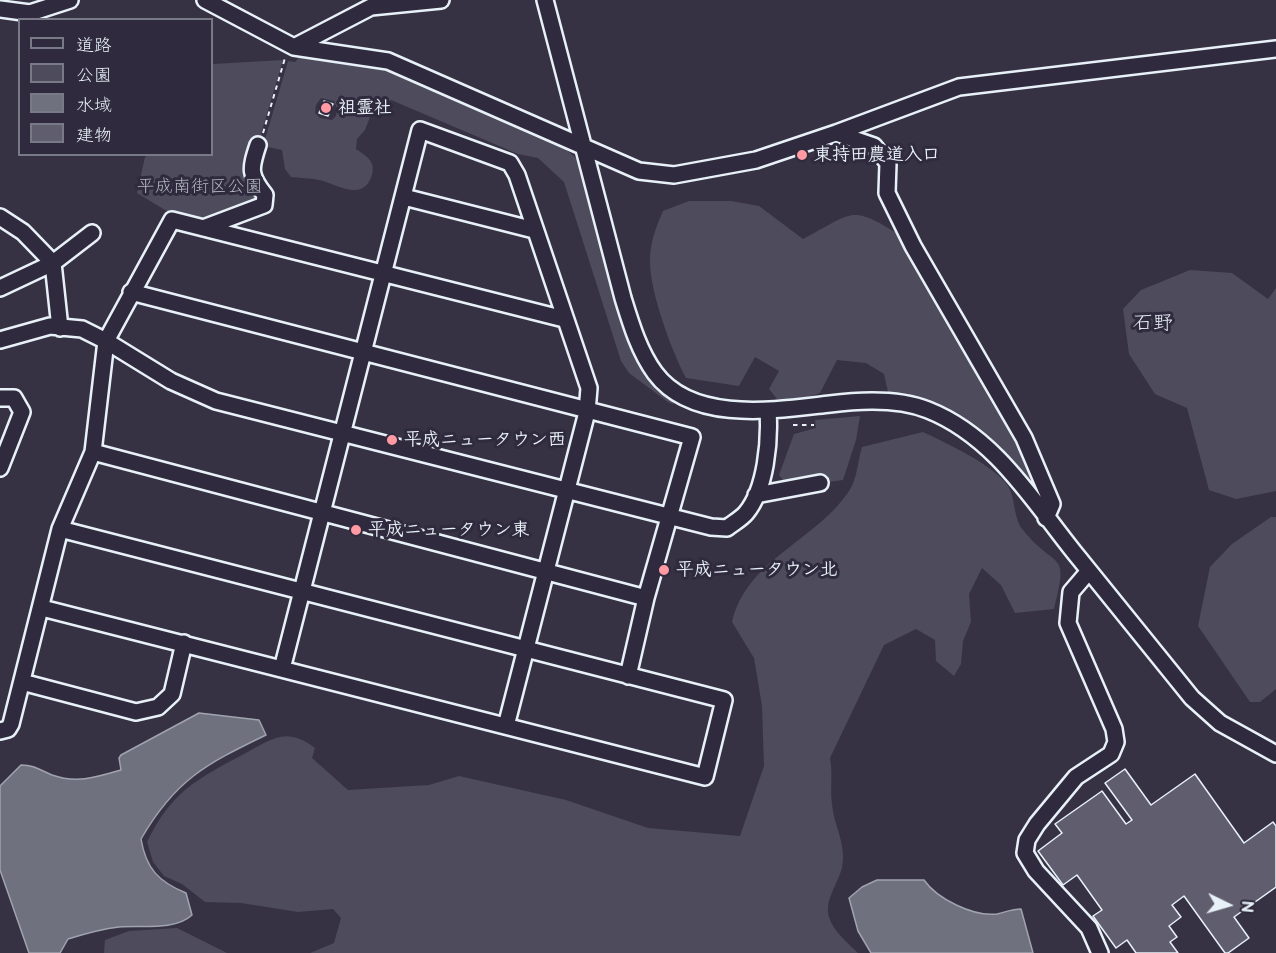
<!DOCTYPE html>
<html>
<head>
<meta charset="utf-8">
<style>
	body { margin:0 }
	#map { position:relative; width:1276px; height:953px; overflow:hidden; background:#363244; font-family:"Balsamiq Sans","Klee One",sans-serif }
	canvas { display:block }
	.legend { position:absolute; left:18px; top:18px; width:195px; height:138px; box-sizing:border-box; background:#2f2a3d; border:2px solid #797a88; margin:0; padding:8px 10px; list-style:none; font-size:18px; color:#e8f1f8 }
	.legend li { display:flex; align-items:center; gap:12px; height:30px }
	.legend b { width:30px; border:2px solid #797a88 }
	.north { position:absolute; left:1198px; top:875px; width:60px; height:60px; -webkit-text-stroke:4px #2f2a3d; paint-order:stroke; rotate:95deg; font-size:16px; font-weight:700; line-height:24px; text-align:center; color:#e8f1f8 }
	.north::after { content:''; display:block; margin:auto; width:21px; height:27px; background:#e8f1f8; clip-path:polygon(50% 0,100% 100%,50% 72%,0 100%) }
</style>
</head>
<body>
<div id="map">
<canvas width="1276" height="953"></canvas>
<ul class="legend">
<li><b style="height:8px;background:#2f2a3d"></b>道路</li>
<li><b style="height:16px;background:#4d4b5c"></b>公園</li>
<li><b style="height:16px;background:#70717f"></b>水域</li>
<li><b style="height:16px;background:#605e6e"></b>建物</li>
</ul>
<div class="north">N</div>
</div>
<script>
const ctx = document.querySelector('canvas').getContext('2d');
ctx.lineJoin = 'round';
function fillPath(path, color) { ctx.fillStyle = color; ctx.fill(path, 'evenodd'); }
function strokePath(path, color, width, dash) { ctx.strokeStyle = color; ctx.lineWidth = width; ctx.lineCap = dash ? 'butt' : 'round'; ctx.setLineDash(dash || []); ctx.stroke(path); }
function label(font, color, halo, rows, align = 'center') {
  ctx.font = font + ' "Balsamiq Sans","Klee One",sans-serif'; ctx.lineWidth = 6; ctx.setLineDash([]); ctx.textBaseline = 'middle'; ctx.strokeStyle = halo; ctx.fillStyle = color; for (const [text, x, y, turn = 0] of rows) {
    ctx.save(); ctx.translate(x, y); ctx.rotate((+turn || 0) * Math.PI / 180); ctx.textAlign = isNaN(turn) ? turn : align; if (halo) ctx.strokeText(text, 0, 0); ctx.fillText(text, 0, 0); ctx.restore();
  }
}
const green = new Path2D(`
	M301,55L405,74L555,140L576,158L582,167L601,249L609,262L615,284L676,400L673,404L668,402L629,373L621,361L564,182L538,158L518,154L391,100L373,109L365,130L357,139L356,149C366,156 376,161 372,175C363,203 337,184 319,180C310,178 300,178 291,177L285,169L282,150L263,146L288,61L295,62ZM321,98L334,101L337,108L336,116L332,120L320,118L315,113L316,105Z
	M283,60L258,144H251C244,164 241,179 257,195L256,201L202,220L170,213L137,193L145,157L149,155L212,154L213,64Z
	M689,201H731L759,206L803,239C854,213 849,203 901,236L1021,447L1045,496L1041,500L995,442L962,418L937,403L888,392L884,374L866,363L837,360L820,393L803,399H777L769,389L779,371L755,357L739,386L686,378C672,352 649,290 650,260C650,243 656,227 663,211Z
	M1190,270L1232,273L1268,299L1276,288V491L1236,499L1209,490L1187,408L1155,394L1129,354L1123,309L1141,290Z
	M860,416L856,440L843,480L820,483L817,477L783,480L779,475L794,434L816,428L815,420Z
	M923,432C946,443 994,465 1008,486C1016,499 1013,518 1023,530C1056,571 1070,548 1054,609L1015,613L1001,585L982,568L969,594L971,622L963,641L961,664L954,676L936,661L935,640L916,629L884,645L830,758C833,774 830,788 832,804C834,827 847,844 842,868C838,883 824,901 829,917C833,931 848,943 858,953H310L334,943L341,918L333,909L298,912L241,903L205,902L182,884L164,876L153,862L147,842C172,791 197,779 244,754C272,739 286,726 315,748L312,758L348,790L429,785L459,776L566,800L648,828L740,836L764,766L762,706L754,658L732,622C747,559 816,541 849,491C857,480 858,460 862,447Z
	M1271,517H1276V689L1260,702H1250L1198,626L1210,567L1232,544Z
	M177,928L227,953H104L105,940L129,931Z`);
const water = new Path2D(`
	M199,713L259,720L266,735C206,764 175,780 141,839C146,869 159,882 186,893L192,915C175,931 141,925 119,927C101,929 84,934 68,939L60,953H29L0,870V786L21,765C34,765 40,770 52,775C77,784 97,777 121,770L119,758L121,755Z
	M877,880H924C937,899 974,917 997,914C1006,912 1012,909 1021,909L1033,953H871L858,931L849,898L862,887Z`);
const building = new Path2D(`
	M324,101L333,104L328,116L319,113Z
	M1125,769L1151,805L1195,774L1244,843L1273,822L1276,826V887L1234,917L1249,938L1228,953H1225L1184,896L1172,905L1181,917L1169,926L1177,937L1170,942L1178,953H1136L1127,940L1116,948L1093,916L1102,910L1077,875L1063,885L1038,851L1062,833L1055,824L1102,791L1126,824L1132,820L1105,783Z`);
const path = new Path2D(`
	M263,133L285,58
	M793,425H814`);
const minor = new Path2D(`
	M205,0L294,47L388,61L639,171L674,175L756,160L836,133L959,87L1276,49
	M545,0L623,298C631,324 639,351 655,373C693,424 776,410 830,404C861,400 898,398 928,410C996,437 1034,503 1078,557C1116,604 1154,651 1192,698L1220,723L1276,754
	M0,9L30,13L70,0
	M294,47L371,7L441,0
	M836,133L874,146L888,163L887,193L913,246L1024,438L1052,504L1046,518
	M404,197L534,230
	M0,217L23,232L53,263L0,288
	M203,228L264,205L265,195C249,175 250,169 258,145
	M131,292L692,437L646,598L628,676
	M60,328L53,263L92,233
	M0,340L50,326L82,329L106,341L171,381L216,401L711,527L727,528C733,523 741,519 746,513C766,489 770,441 768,411
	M0,398H14L22,412L0,468
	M93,452L646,598
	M756,495L820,483
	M1089,571L1071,592L1068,623L1114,729L1116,742L1111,754L1076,777L1037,824L1027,840L1025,853L1036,871L1089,928L1100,953
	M42,608L705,777L724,700L60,529
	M282,669L420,130L510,163L517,175L589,388L587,412L506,726
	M22,682L136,712L158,707L172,694L184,643
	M0,731L8,729L11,724L60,529L93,452L106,341L172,220L564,319`);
const markers = [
	[326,108,6,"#ff9aa2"],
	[802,155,6,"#ff9aa2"],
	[392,440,6,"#ff9aa2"],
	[356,530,6,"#ff9aa2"],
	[664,570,6,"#ff9aa2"]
];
const poiNames = [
	["祖霊社",338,108],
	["東持田農道入口",814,155],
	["平成ニュータウン西",404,440],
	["平成ニュータウン東",368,530],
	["平成ニュータウン北",676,570]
];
const parkNames = [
	["平成南街区公園",200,187]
];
const neighbourhoodNames = [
	["石野",1153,324]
];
fillPath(green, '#4d4b5c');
fillPath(water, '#70717f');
strokePath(water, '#a0a4af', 1.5);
fillPath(building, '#605e6e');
strokePath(building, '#e8f1f8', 1.5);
strokePath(minor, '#e8f1f8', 20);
strokePath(path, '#e8f1f8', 2, [4.5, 4.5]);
strokePath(minor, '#2f2a3d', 15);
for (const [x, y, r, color] of markers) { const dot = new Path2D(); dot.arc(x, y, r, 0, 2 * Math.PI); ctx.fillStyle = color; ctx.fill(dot); strokePath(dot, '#2f2a3d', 2); }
label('bold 18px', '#e8f1f8', '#2f2a3d', poiNames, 'left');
label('18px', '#b2b7c1', '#2f2a3d', parkNames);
label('20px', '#e8f1f8', '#2f2a3d', neighbourhoodNames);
</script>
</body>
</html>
